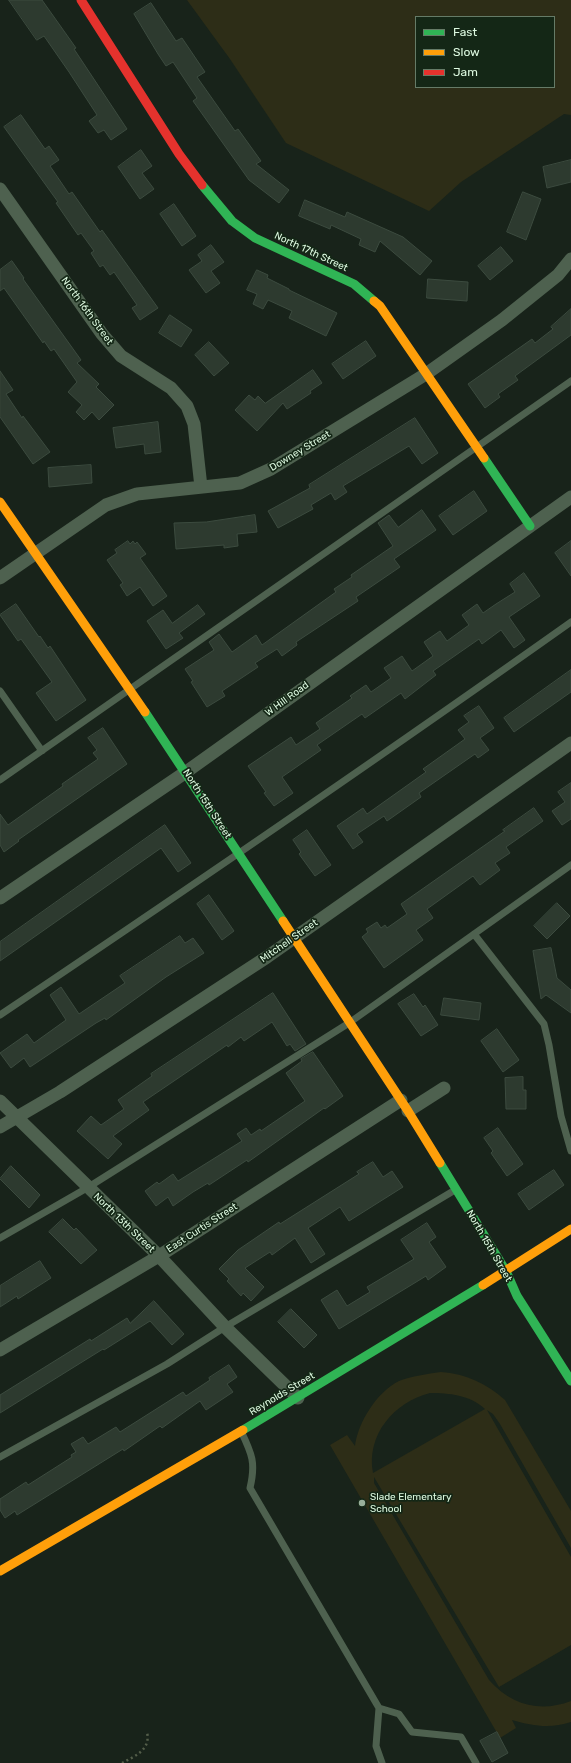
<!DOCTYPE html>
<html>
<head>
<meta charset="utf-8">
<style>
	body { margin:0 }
	#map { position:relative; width:571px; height:1763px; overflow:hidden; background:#18231a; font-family:Rubik,sans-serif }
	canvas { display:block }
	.legend { position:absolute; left:415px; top:16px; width:140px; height:72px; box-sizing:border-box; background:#142716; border:1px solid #657b67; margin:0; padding:5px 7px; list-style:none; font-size:12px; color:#defae1 }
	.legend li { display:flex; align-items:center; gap:8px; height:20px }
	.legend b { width:20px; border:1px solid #657b67 }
</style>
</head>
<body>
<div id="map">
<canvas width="571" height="1763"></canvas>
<ul class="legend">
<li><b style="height:5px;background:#30b455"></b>Fast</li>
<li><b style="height:5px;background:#ff9f0a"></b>Slow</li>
<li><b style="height:5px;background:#e5322d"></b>Jam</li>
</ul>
</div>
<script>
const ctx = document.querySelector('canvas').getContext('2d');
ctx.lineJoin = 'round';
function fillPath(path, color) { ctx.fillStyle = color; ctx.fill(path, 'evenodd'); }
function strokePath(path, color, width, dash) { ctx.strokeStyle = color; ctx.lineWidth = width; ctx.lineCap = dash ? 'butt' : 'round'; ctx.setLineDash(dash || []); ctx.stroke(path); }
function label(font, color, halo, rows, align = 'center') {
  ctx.font = font + ' Rubik,sans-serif'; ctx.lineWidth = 3.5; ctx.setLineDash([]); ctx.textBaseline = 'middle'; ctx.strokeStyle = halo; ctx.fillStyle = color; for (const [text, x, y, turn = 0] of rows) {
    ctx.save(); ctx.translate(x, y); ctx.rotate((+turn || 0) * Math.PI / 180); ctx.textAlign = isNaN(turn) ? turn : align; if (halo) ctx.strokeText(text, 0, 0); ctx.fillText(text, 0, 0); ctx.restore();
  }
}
const green = new Path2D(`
	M187,0H571V115L564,114L461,182L429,211L286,143L230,59ZM416,17H554V87H416Z
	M441,1372C466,1374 486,1383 505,1400L571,1511V1548L500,1424L493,1414L487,1410L571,1557V1645L499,1687L374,1477V1483L489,1680C511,1705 540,1713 571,1701V1722C550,1729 533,1726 512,1720L516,1728L500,1738L330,1445L347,1435L355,1446C358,1422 377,1392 399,1381C412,1376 427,1374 441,1372ZM430,1393C449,1393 470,1395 485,1409L373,1473C366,1435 394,1402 430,1393Z`);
const building = new Path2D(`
	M9,0H42L76,48L74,49L127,129L111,140L104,130L98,133L89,121L97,115L69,72L44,36L37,40Z
	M151,3L176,41L182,38L205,72L197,77L235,131L238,129L261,161L256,164L289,190L279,203L249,180L193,101L197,98L173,62L166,66L158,54L134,14Z
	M21,115L45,149L49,146L59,160L50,166L69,194L72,192L100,232L102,230L158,308L140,320L132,308L137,305L114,272L110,275L103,265L100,267L91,253L94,251L81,233L78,235L56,203L58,202L4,127Z
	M141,150L152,166L142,173L154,189L140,199L118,167Z
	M571,160V182L547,188L543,167Z
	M523,192L541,199L526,240L507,232Z
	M305,200L345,217L347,212L403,237L432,261L420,275L380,241L375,252L359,245L361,239L331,225L330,229L299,216Z
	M174,204L196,236L182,246L160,214Z
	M211,245L224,262L211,271L220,283L206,293L189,270L202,261L198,255Z
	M501,247L513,261L490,280L478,266Z
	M12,261L24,278L23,279L81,360L77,363L99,384L96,387L114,405L99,420L92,412L84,420L76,412L82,405L68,392L77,382L54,349L51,351L44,341L43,343L4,288L0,291V270Z
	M257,270L268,275L267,278L289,289V290L337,313L326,336L289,318L292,311L268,300L263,309L253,304L257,294L247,290Z
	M428,279L468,282L467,301L427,298Z
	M571,309V335L515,376L518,380L498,394L500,397L485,408L468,384L532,339L535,343L553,329L551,327Z
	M170,315L192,330L181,347L159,333Z
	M366,341L376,356L343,379L332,364Z
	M209,342L229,363L214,376L195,355Z
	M313,370L322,383L310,391L311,393L287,409L283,403L257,431L235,410L249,395L255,400L258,396L265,403Z
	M0,371L13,390L6,394L22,418L23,416L50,452L33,464L0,417Z
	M415,418L438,453L422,464L409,446L343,486L347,492L335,500L331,493L311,505L313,509L278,528L268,511L310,488L309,485Z
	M158,422L161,452L145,454L144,444L116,448L113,428Z
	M91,465L92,483L49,487L48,468Z
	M474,491L487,511L453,535L439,516Z
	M422,510L436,530L394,559L400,567L356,597L358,601L296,642L297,645L282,656L277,649L255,663L258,667L222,691L225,696L207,707L191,682L193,681L185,669L214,650L209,642L219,634L232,652L256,635L262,645L336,592L334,589L352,577L351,575L393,546L378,523L389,515L398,527Z
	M255,515L257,532L237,534L238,546L224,548V545L176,549L174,523L206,522Z
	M128,541L130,544L133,541L135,544L137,542L146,554L140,558L167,596L153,606L140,587L127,596L120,585L123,583L107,560L117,553L115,550Z
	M571,541V576L555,553Z
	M524,573L540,596L509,617L525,640L514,648L501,630L482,644L479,639L433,671L436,675L405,699L401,693L365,718L362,714L317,745L321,750L282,777L293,793L274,806L264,793L266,792L248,766L291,737L296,745L320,729L316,723L352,698L350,696L366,685L371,692L391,678L384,668L402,656L412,671L433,656L424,642L440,631L447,641L469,625L462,615L477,604L483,613L496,604L515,592L510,584Z
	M16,604L39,637L40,636L48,648L50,646L86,700L56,721L36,693L52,682L21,639L18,641L0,615Z
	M198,605L205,614L179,633L183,638L166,649L147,621L163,610L172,623Z
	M571,670V692L514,732L504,718Z
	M479,706L494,728L480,738L489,750L478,758L475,754L419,793L421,797L387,821L384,816L357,834L363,842L353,849L337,826L363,808L367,814L426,772L423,769L465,739L458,730L469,722L464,716Z
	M103,728L127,764L18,840L19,841L4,852L0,845V814L8,825L63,786L62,784L98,759L93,753L97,750L88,738Z
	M571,783V819L562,825L552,811L565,802L558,792Z
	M534,808L543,821L506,847L510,853L495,863L500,870L480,885L473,876L427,909L433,918L416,930L423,940L384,968L362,937L368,932L366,929L377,922L381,928L385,925L387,928L407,914L401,904L505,831L503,830Z
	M165,825L191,863L178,872L161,848L0,961V942Z
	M307,830L331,865L315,876L299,854L301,852L293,840Z
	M209,895L234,931L222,940L197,904Z
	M557,903L570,916L547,939L534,926Z
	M180,936L185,943L193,938L204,953L166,977L106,1020L105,1018L96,1023L30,1067L24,1058L11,1068L0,1053L27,1034L34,1043L66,1020L50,995L61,987L79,1014L125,983L120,976Z
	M551,948L557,978L571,990V1013L546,995L541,999L533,951Z
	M273,993L306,1044L295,1051L290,1044L287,1046L272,1022L244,1041L241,1037L228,1047L227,1045L143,1102L149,1110L113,1136L122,1144L108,1159L77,1131L91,1116L101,1125L124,1109L118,1100L152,1076L151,1074Z
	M414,994L423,1007L425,1005L438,1025L421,1036L398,1004Z
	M444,998L481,1003L479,1020L441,1015Z
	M497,1029L519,1060L503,1072L481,1041Z
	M313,1052L343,1096L325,1109L324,1108L248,1162L247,1160L209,1185L208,1183L193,1192L173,1206L168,1197L156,1206L145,1191L157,1182L159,1184L173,1174L178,1181L242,1141L237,1134L246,1128L251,1135L260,1129L261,1131L305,1101L286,1073L302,1061L301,1059Z
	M523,1077V1090H526V1109H506L505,1078Z
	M498,1128L523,1164L507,1176L491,1153L493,1151L484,1138Z
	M373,1162L383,1177L392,1171L403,1187L349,1221L340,1207L308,1228L325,1254L311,1263L295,1238L272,1255L270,1252L245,1268L264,1287L251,1301L243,1293L241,1296L227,1281L229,1279L219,1269L238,1250L279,1222L280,1224L359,1174L357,1172Z
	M11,1166L40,1195L29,1208L0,1179Z
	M554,1170L564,1185L529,1210L518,1194Z
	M63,1219L74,1230L76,1228L97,1250L81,1264L49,1232Z
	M427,1223L436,1237L429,1242L446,1267L428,1280L426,1276L339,1329L321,1300L337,1290L347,1306L370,1292L367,1287L414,1259L401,1240Z
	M40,1261L51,1278L18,1299L17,1296L0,1307V1286Z
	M154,1301L184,1334L172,1345L150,1321L104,1350L103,1349L0,1413V1395L90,1339L91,1341L127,1318L130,1323Z
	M291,1309L317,1335L304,1348L278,1322Z
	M229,1365L237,1377L227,1384L233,1392L206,1410L200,1401L162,1428L160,1426L124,1451L123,1449L17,1515L15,1511L5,1518L0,1510V1499L26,1482L28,1485L72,1457L71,1455L76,1452L71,1444L83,1437L88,1444L116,1427L120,1432L183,1392L186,1396L210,1380L209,1378Z
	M497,1732L508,1753L492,1762L480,1741Z`);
const path = new Path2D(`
	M122,1763C135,1756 151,1750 147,1732`);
const lane = new Path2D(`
	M0,691L42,751
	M0,780L571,381
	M474,934L544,1024L549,1045L561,1116L571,1151
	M0,1015C192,886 382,756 571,622
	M0,1238L87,1188L349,1023L571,865
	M241,1431C252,1454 256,1463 250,1488L379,1708L376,1746L382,1763
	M0,1457L167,1364L225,1327L455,1190
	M379,1708L399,1714L412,1732L461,1737L476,1763`);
const street = new Path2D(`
	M0,189L102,334L121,356L171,388L187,406L194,424L201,487
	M0,578L106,505L137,494L240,483L271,469L426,374L502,320L558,275L571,259
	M0,898L186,772L571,497
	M0,1101L159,1256L225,1327L298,1398
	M408,1111L444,1088
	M0,1127L60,1092L267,957L571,743
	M0,1350L159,1256L401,1100`);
const fast = new Path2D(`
	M202,185L232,221L255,238L354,284L374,301
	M484,458L530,526
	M145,712L283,921
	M440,1163L506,1271L517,1296L571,1381
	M243,1430L483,1285`);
const slow = new Path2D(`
	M374,301L380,306L484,458
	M0,502L145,712
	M283,921L408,1111L440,1163
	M483,1285L571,1229
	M0,1571L243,1430`);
const jam = new Path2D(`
	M81,0L179,154L202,185`);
const markers = [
	[362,1503,4,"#99af9b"]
];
const streetNames = [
	["North 17th Street",311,252,25],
	["North 16th Street",87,311,54],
	["Downey Street",300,451,-31],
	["W Hill Road",287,699,-36],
	["North 15th Street",207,804,57],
	["Mitchell Street",289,941,-35],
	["North 13th Street",124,1223,44],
	["East Curtis Street",202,1228,-33],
	["North 15th Street",489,1246,60],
	["Reynolds Street",282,1394,-31]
];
const poiNames = [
	["Slade Elementary",370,1497],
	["School",370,1509]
];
fillPath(green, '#2d2d17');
fillPath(building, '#2d3a2f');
strokePath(building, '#3c4b3f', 1);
strokePath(path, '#545e4a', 2.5, [2, 3]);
strokePath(lane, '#4e614f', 7);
strokePath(street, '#4e614f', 13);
strokePath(fast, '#30b455', 9);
strokePath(slow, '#ff9f0a', 9);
strokePath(jam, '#e5322d', 9);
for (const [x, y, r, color] of markers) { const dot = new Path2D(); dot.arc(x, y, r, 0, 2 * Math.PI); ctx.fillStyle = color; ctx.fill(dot); strokePath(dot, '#142716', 1.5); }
label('10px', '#defae1', '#142716', streetNames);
label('10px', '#defae1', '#142716', poiNames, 'left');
</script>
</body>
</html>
